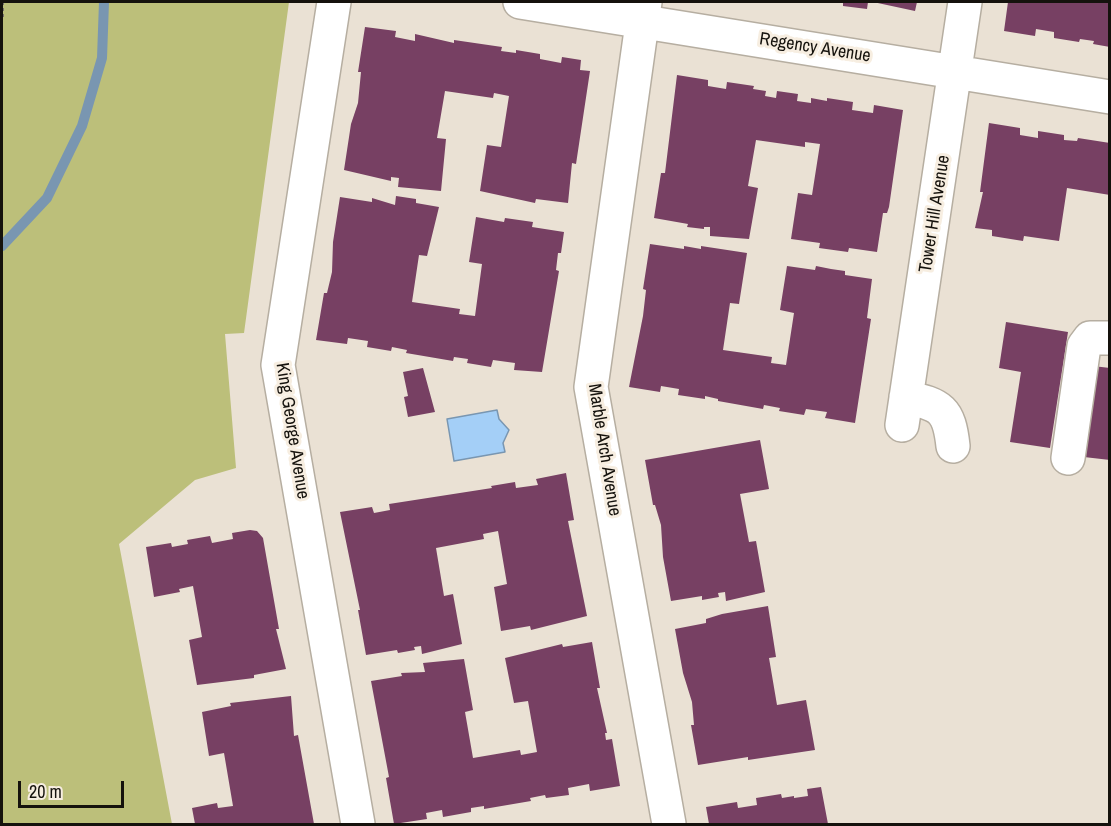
<!DOCTYPE html>
<html>
<head>
<meta charset="utf-8">
<style>
	body { margin:0 }
	#map { position:relative; width:1111px; height:826px; overflow:hidden; background:#eae1d4; font-family:"Archivo Narrow",sans-serif }
	canvas { display:block }
	.frame { position:absolute; inset:0; border:3px solid #15120d; pointer-events:none }
	.scale { position:absolute; left:18px; top:781px; width:106px; height:27px; box-sizing:border-box; border:3px solid #15120d; border-top:0; padding-left:8px; font-size:18px; line-height:21px; white-space:nowrap; color:#15120d; -webkit-text-stroke:4px #f7eee1; paint-order:stroke }
</style>
</head>
<body>
<div id="map">
<canvas width="1111" height="826"></canvas>
<div class="frame"></div>
<div class="scale">20 m</div>
</div>
<script>
const ctx = document.querySelector('canvas').getContext('2d');
ctx.lineJoin = 'round';
function fillPath(path, color) { ctx.fillStyle = color; ctx.fill(path, 'evenodd'); }
function strokePath(path, color, width, dash) { ctx.strokeStyle = color; ctx.lineWidth = width; ctx.lineCap = dash ? 'butt' : 'round'; ctx.setLineDash(dash || []); ctx.stroke(path); }
function label(font, color, halo, rows, align = 'center') {
  ctx.font = font + ' "Archivo Narrow",sans-serif'; ctx.lineWidth = 6; ctx.setLineDash([]); ctx.textBaseline = 'middle'; ctx.strokeStyle = halo; ctx.fillStyle = color; for (const [text, x, y, turn = 0] of rows) {
    ctx.save(); ctx.translate(x, y); ctx.rotate((+turn || 0) * Math.PI / 180); ctx.textAlign = isNaN(turn) ? turn : align; if (halo) ctx.strokeText(text, 0, 0); ctx.fillText(text, 0, 0); ctx.restore();
  }
}
const green = new Path2D(`
	M2,2H289L244,333L225,334L236,468L195,480L119,544L172,824H2Z`);
const water = new Path2D(`
	M497,410L499,419L509,430L503,443L505,452L454,461L447,419Z`);
const stream = new Path2D(`
	M2,246L47,198L82,126L102,58L104,2`);
const building = new Path2D(`
	M843,2H868L867,9L843,6Z
	M873,2H917L915,11Z
	M1008,2H1110V47L1093,44L1094,41L1080,39L1079,42L1054,38V32L1036,29L1035,36L1004,31Z
	M365,27L396,31L395,37L415,41V34L454,43V40L502,47L501,51L516,53V50L540,54V59L561,63L562,57L581,60L580,70L590,71L576,164L572,163L568,203L536,199L535,203L480,191L487,145L501,147L509,96L494,93L493,98L445,91L437,138L446,139L441,191L398,187L399,178L391,177V181L344,170L351,124L358,103L361,72H358Z
	M677,75L708,80V86L726,89L727,82L754,86L753,89L766,91L765,96L776,98L777,91L798,94L797,101L811,103V98L827,101V98L853,102L852,110L873,113L874,105L903,110L889,207L887,213H883L877,252L849,248L848,252L819,248L820,243L791,239L798,193L812,195L820,144L805,142V147L756,140L748,186L758,188L749,239L710,236V227H704V229L687,227L688,224L654,218L661,173H665Z
	M989,123L1020,128V135L1038,138V131L1064,135V140L1077,141L1078,138L1110,143V195L1067,188L1059,241L1024,236L1023,241L992,236V230L975,228L983,192H980Z
	M396,196L416,199V203L439,207L427,256L419,255L412,302L460,309L459,314L475,316L482,264L469,262L476,217L504,222L505,218L533,222L532,227L564,232L561,253H558L556,270L559,271L542,372L514,370L515,363L493,360L491,367L467,363L468,359L454,357L453,361L406,353L407,350L392,347L391,351L367,347L368,341L348,338L347,344L316,340L324,293H327L332,272L333,242L340,197L372,202V198L395,205Z
	M650,244L684,249V246L701,249V246L747,253L739,304L730,303L723,350L772,357L771,363L786,365L794,313L780,310L787,266L815,270L816,266L831,269L845,271V275L872,279L867,318L871,319L855,423L825,418L827,412L806,409L804,415L779,411L780,408L764,405L763,409L718,401V399L705,396V399L678,395L679,389L661,386L660,392L629,387L643,316L646,290L643,289Z
	M1006,322L1068,332L1050,448L1010,442L1021,372L999,368Z
	M1093,366L1110,368V460L1084,457Z
	M423,368L435,412L408,417L404,397L408,396L403,372Z
	M760,440L769,489L740,494L749,542L756,541L765,592L726,601L725,592L718,593L719,597L702,600V596L671,601L663,557L661,525L655,505H653L645,460Z
	M566,473L574,520L568,521L587,616L531,630L530,626L501,631L494,587L507,584L498,531L483,534L484,539L436,548L444,596L453,594L462,644L422,654L421,646L414,647L415,650L398,653L397,650L366,655L358,610H360L340,512L372,507L374,513L390,510L389,504L492,488L491,486L515,482L516,488L538,485L536,479Z
	M250,530L257,531L263,538L279,629H276L286,669L254,675V678L197,685L189,640L202,637L193,586L179,589L180,592L154,597L146,547L171,543L172,547L188,544L187,540L210,536L212,543L233,539L232,533Z
	M768,606L776,657L769,658L777,705L806,700L815,750L748,760V757L698,765L691,725H694L692,702L683,673L675,629L706,623V619L722,614Z
	M592,642L600,688H597L607,733H605L606,740L612,739L620,786L590,791L589,784L568,788L569,795L546,798L545,795L530,798L531,801L484,809V806L471,808V812L443,817L442,810L426,813L427,819L394,824L386,778L389,777L371,681L402,676L401,673L425,672L423,663L464,659L473,710L465,712L473,758L520,750L521,755L537,752L528,701L514,703L505,658L562,644L563,647Z
	M291,696L294,736L298,735L314,824H195L192,808L217,803L218,808L233,806L224,753L209,756L202,712L231,706L230,703Z
	M821,787L828,824H709L706,807L737,802L738,808L757,805L756,798L781,794L782,798L794,796V798L808,796L807,789Z`);
const path = new Path2D(`
	M2,17V2`);
const minor = new Path2D(`
	M334,2L278,365L358,824
	M520,2L1110,97
	M645,2L591,387L669,824
	M906,397C941,405 949,409 953,446
	M902,425L965,2
	M1068,458L1084,346L1090,338H1110`);
const streetNames = [
	["Regency Avenue",815,48,9],
	["Tower Hill Avenue",935,214,-81],
	["King George Avenue",292,431,81],
	["Marble Arch Avenue",604,450,81]
];
fillPath(green, '#bcbf7a');
fillPath(water, '#a4cff7');
strokePath(water, '#7996b1', 1.5);
strokePath(stream, '#7996b1', 10);
fillPath(building, '#774063');
strokePath(minor, '#b6aea1', 36);
strokePath(path, '#79736b', 4, [3, 3]);
strokePath(minor, '#fff', 33);
label('18px', '#15120d', '#f7eee1', streetNames);
</script>
</body>
</html>
